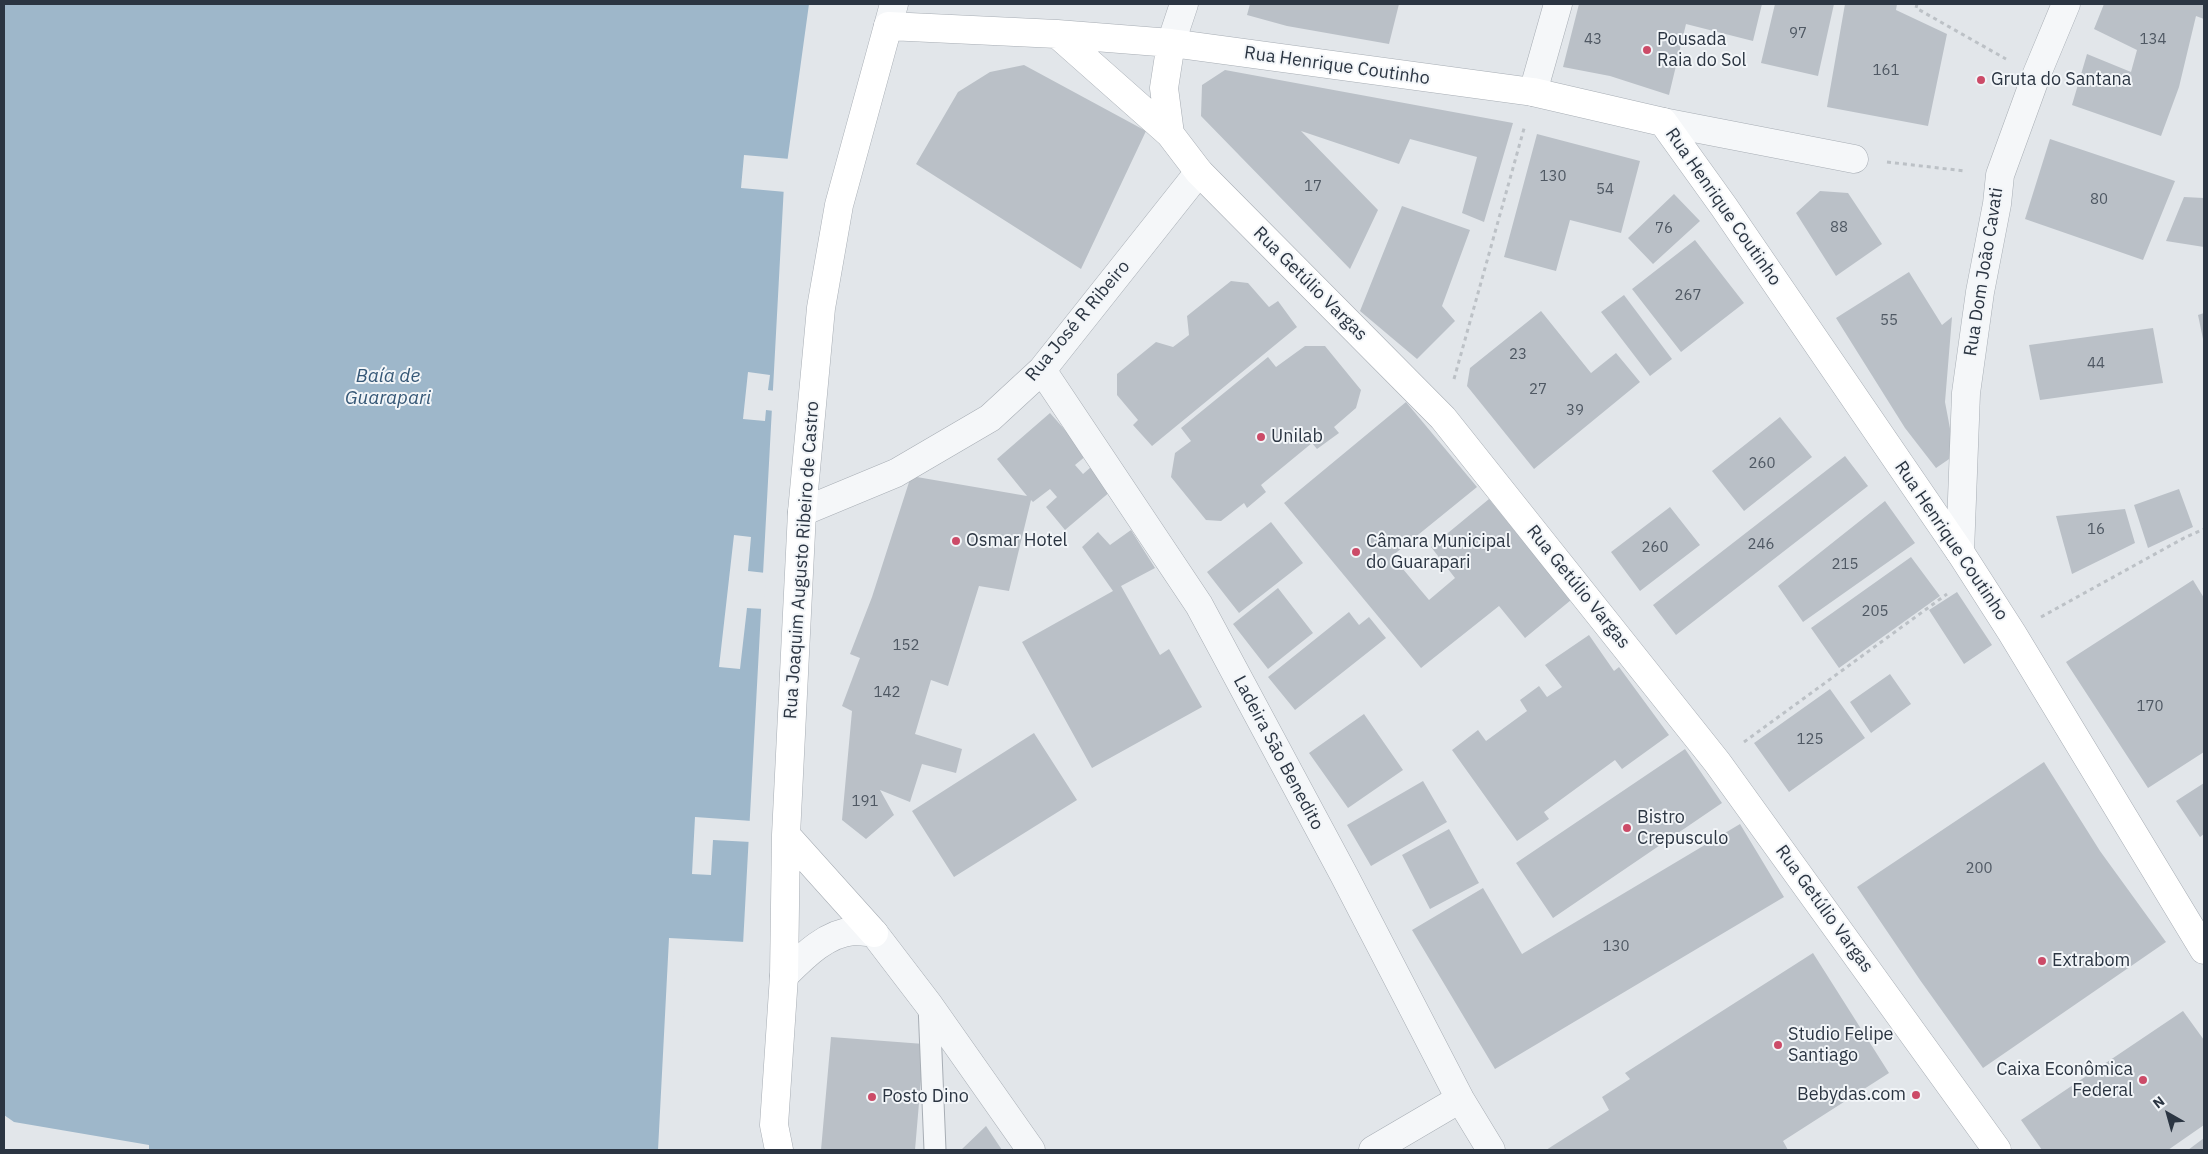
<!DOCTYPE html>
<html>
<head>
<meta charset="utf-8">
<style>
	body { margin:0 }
	#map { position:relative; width:2208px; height:1154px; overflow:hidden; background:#e2e6ea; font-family:"IBM Plex Sans",sans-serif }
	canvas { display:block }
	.frame { position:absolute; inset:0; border:5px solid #2b3542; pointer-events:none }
	.north { position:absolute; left:2143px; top:1089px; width:50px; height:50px; -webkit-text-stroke:4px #f2f5f8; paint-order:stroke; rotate:322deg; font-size:14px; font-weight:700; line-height:20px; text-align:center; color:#2b3542 }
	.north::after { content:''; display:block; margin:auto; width:18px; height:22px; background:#2b3542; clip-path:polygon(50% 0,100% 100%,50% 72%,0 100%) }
</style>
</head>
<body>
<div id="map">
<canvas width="2208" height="1154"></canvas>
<div class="frame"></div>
<div class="north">N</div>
</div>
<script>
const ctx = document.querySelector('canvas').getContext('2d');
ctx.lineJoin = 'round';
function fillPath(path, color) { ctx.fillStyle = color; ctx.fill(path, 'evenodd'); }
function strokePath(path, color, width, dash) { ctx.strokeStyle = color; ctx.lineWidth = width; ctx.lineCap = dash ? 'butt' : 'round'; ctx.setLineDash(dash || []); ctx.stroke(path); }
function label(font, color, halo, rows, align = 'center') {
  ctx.font = font + ' "IBM Plex Sans",sans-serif'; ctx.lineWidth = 4; ctx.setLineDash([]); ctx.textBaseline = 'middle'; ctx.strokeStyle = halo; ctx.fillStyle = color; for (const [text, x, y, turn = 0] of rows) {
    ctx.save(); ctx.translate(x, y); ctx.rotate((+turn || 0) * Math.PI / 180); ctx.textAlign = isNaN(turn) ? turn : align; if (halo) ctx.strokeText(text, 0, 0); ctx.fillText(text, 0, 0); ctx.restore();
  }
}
const water = new Path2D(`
	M4,4H809L784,185L742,963L683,961L676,1150H149V1145L14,1122L4,1115Z`);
const pier = new Path2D(`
	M744,155L790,159L786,192L741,188Z
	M748,372L770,375L768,390L775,391L774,411L766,410L765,421L743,419Z
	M734,535L751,537L748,571L766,573L764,609L747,608L740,669L719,667Z
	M695,817L752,821L751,842L713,840L711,875L692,874Z
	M669,938L746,942L743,966L685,964L679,1150H658Z`);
const building = new Path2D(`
	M1250,4H1399L1389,44L1287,26L1247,15Z
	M1579,4H1762L1753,41L1686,24L1669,95L1610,76L1563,67Z
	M1775,4H1834L1818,76L1761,63Z
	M1845,4H1897L1896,10L1947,34L1928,126L1827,107Z
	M2104,4H2204V19L2196,16L2179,87L2161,136L2072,105L2087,54L2131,72L2137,50L2094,29Z
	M1024,65L1146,131L1081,269L916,164L958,92L990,72Z
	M1225,70L1513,123L1484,222L1462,213L1477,157L1410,139L1399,164L1301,131L1378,210L1350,269L1201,116L1202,85Z
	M1537,134L1640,161L1621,233L1570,220L1556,271L1504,257Z
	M2050,139L2175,181L2143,260L2025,219Z
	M1820,191L1848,193L1882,244L1836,276L1796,213Z
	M1674,194L1700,221L1653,264L1628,238Z
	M2184,197L2204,198V247L2166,241Z
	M1402,206L1470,230L1442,306L1455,321L1417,359L1360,311Z
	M1695,240L1744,303L1681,352L1632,289Z
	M1909,272L1942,325L1952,317L1945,402L1955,455L1936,468L1905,428L1836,318Z
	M1231,281L1248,283L1269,307L1278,301L1297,327L1152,446L1133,425L1138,420L1117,395V374L1156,342L1173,347L1189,335L1187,316Z
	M1624,295L1672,359L1650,376L1601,312Z
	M1541,311L1591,373L1616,353L1640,382L1534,469L1467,386L1470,368Z
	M2204,313V339H2203L2198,315Z
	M2153,328L2163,383L2040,400L2029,345Z
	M1305,346H1325L1361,390L1356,408L1334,427L1339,433L1317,449L1312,443L1261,485L1266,492L1247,508L1244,503L1221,521L1206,520L1171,477L1175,453L1191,441L1181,428L1268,357L1276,367Z
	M1406,402L1477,487L1392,556L1429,600L1455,578L1431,547L1489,499L1571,600L1525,638L1499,606L1421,668L1284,503Z
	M1050,413L1087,455L1075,465L1083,474L1091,467L1111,491L1065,530L1046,507L1057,497L1050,489L1033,502L1031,500L1009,591L979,586L948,686L931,680L915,734L962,749L956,773L922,764L910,802L880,790L894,815L866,839L842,820L852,711L842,706L860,658L850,654L872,597L911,476L1027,496L997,459Z
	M1780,417L1812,457L1744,511L1712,471Z
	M1845,456L1868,486L1676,635L1653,605Z
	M2179,489L2193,527L2148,548L2134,505Z
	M1885,501L1915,543L1803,622L1778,586Z
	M1670,507L1700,545L1640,591L1611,552Z
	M2125,509L2135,543L2072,574L2056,516Z
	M1271,522L1303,563L1239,613L1207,572Z
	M1131,530L1155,568L1121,586L1160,655L1169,649L1202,707L1092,768L1022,642L1113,591L1082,547L1098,532L1110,545Z
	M1911,557L1940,596L1839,668L1811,628Z
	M2193,580L2204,598V752L2148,788L2066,662Z
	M1278,588L1313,633L1268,669L1233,624Z
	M1957,592L1992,645L1964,664L1929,610Z
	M1349,612L1359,625L1369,617L1386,638L1295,710L1268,677Z
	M1589,635L1614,671L1619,667L1669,735L1622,769L1615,760L1544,812L1549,819L1517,841L1452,750L1478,730L1486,741L1527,711L1520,700L1539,686L1547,697L1562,687L1545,665Z
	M1890,674L1911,704L1871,733L1850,702Z
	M1830,689L1865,738L1789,792L1754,743Z
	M1364,714L1403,770L1348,808L1309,753Z
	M1034,733L1077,800L954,877L912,811Z
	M1685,749L1722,803L1553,918L1516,863Z
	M2044,762L2100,851L2166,942L1983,1068L1920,980L1857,887Z
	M1423,781L1447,822L1371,866L1347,825Z
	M2204,783V834L2200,837L2176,801Z
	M1740,824L1784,897L1495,1069L1412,930L1483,888L1522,954Z
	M1449,829L1479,883L1430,909L1402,855Z
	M1813,953L1889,1073L1783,1141L1788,1150H1546L1609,1110L1602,1097L1630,1079L1625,1073Z
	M2183,1011L2204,1040V1125L2168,1150H2042L2021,1120Z
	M831,1037L924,1044L915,1150H821Z
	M986,1126L1002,1150H961Z
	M2204,1138V1150H2188Z`);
const path = new Path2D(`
	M1917,4L1916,8L2006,59
	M1887,162L1965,171
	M1454,379L1525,125
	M2041,617L2184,538L2204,529
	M1744,742L1947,594`);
const lane = new Path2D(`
	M929,1005L935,1150`);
const street = new Path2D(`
	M888,26L894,4
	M1171,43L1184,4
	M1533,92L1558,4
	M1663,122L1854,159
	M1042,370L1199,605L1344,875L1460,1099L1491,1150
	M802,512L896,473L990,418L1042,370L1199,172
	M1960,552L1966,393L1980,292L1997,204L2000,175L2036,76L2066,4
	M784,976C803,957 826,933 854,931C860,931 867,932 874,933L929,1005L1031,1150
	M1373,1150L1460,1099`);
const secondary = new Path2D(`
	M1057,34L1170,134
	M1171,43L1164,88L1170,134L1199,172L1443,418L1717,762L1997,1150
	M786,835L874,933
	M779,1150L774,1125L784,976L786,835L802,512L821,308L839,205L888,26L1057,34L1171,43L1533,92L1663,122L1724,207L1960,552L2012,633L2204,950`);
const markers = [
	[1647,50,5,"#cc4b68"],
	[1981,80,5,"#cc4b68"],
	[1261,437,5,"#cc4b68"],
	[956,541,5,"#cc4b68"],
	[1356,552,5,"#cc4b68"],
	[1627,828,5,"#cc4b68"],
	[2042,961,5,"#cc4b68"],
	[1778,1045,5,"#cc4b68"],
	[2143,1080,5,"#cc4b68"],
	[1916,1095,5,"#cc4b68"],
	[872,1097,5,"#cc4b68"]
];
const numberNames = [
	["97",1798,34],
	["43",1593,40],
	["134",2153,40],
	["161",1886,71],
	["130",1553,177],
	["17",1313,187],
	["54",1605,190],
	["80",2099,200],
	["88",1839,228],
	["76",1664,229],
	["267",1688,296],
	["55",1889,321],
	["23",1518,355],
	["44",2096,364],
	["27",1538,390],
	["39",1575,411],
	["260",1762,464],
	["16",2096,530],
	["246",1761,545],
	["260",1655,548],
	["215",1845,565],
	["205",1875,612],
	["152",906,646],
	["142",887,693],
	["170",2150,707],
	["125",1810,740],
	["191",865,802],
	["200",1979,869],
	["130",1616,947]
];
const poiNames = [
	["Pousada",1657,40],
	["Raia do Sol",1657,61],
	["Gruta do Santana",1991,80],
	["Unilab",1271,437],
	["Osmar Hotel",966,541],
	["Câmara Municipal",1366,542],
	["do Guarapari",1366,563],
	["Bistro",1637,818],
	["Crepusculo",1637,839],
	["Extrabom",2052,961],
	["Studio Felipe",1788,1035],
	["Santiago",1788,1056],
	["Caixa Econômica",2133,1070,"right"],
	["Federal",2133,1091,"right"],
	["Bebydas.com",1906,1095,"right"],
	["Posto Dino",882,1097]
];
const streetNames = [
	["Rua Henrique Coutinho",1337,66,8],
	["Rua Henrique Coutinho",1723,207,55],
	["Rua Dom João Cavati",1984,272,-81],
	["Rua Getúlio Vargas",1310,284,45],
	["Rua José R Ribeiro",1078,321,-50],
	["Rua Henrique Coutinho",1951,541,56],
	["Rua Joaquim Augusto Ribeiro de Castro",802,560,-86],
	["Rua Getúlio Vargas",1578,587,51],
	["Ladeira São Benedito",1278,753,62],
	["Rua Getúlio Vargas",1824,909,54]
];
const waterNames = [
	["Baía de",388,377],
	["Guarapari",388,399]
];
fillPath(water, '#9eb7ca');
fillPath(pier, '#e2e6ea');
fillPath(building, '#bac0c7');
strokePath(lane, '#a7adb4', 23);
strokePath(street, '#a7adb4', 29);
strokePath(secondary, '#a7adb4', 29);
strokePath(path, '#bcc1c6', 3, [4, 4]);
strokePath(lane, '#f5f7f9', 21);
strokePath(street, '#f5f7f9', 28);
strokePath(secondary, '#fff', 28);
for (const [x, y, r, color] of markers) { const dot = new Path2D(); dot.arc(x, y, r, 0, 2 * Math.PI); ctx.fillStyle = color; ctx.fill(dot); strokePath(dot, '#f2f5f8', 2); }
label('15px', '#4f5863', null, numberNames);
label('18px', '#2b3542', '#f2f5f8', poiNames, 'left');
label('18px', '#2b3542', '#f2f5f8', streetNames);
label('italic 19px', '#355776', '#f2f5f8', waterNames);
</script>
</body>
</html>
